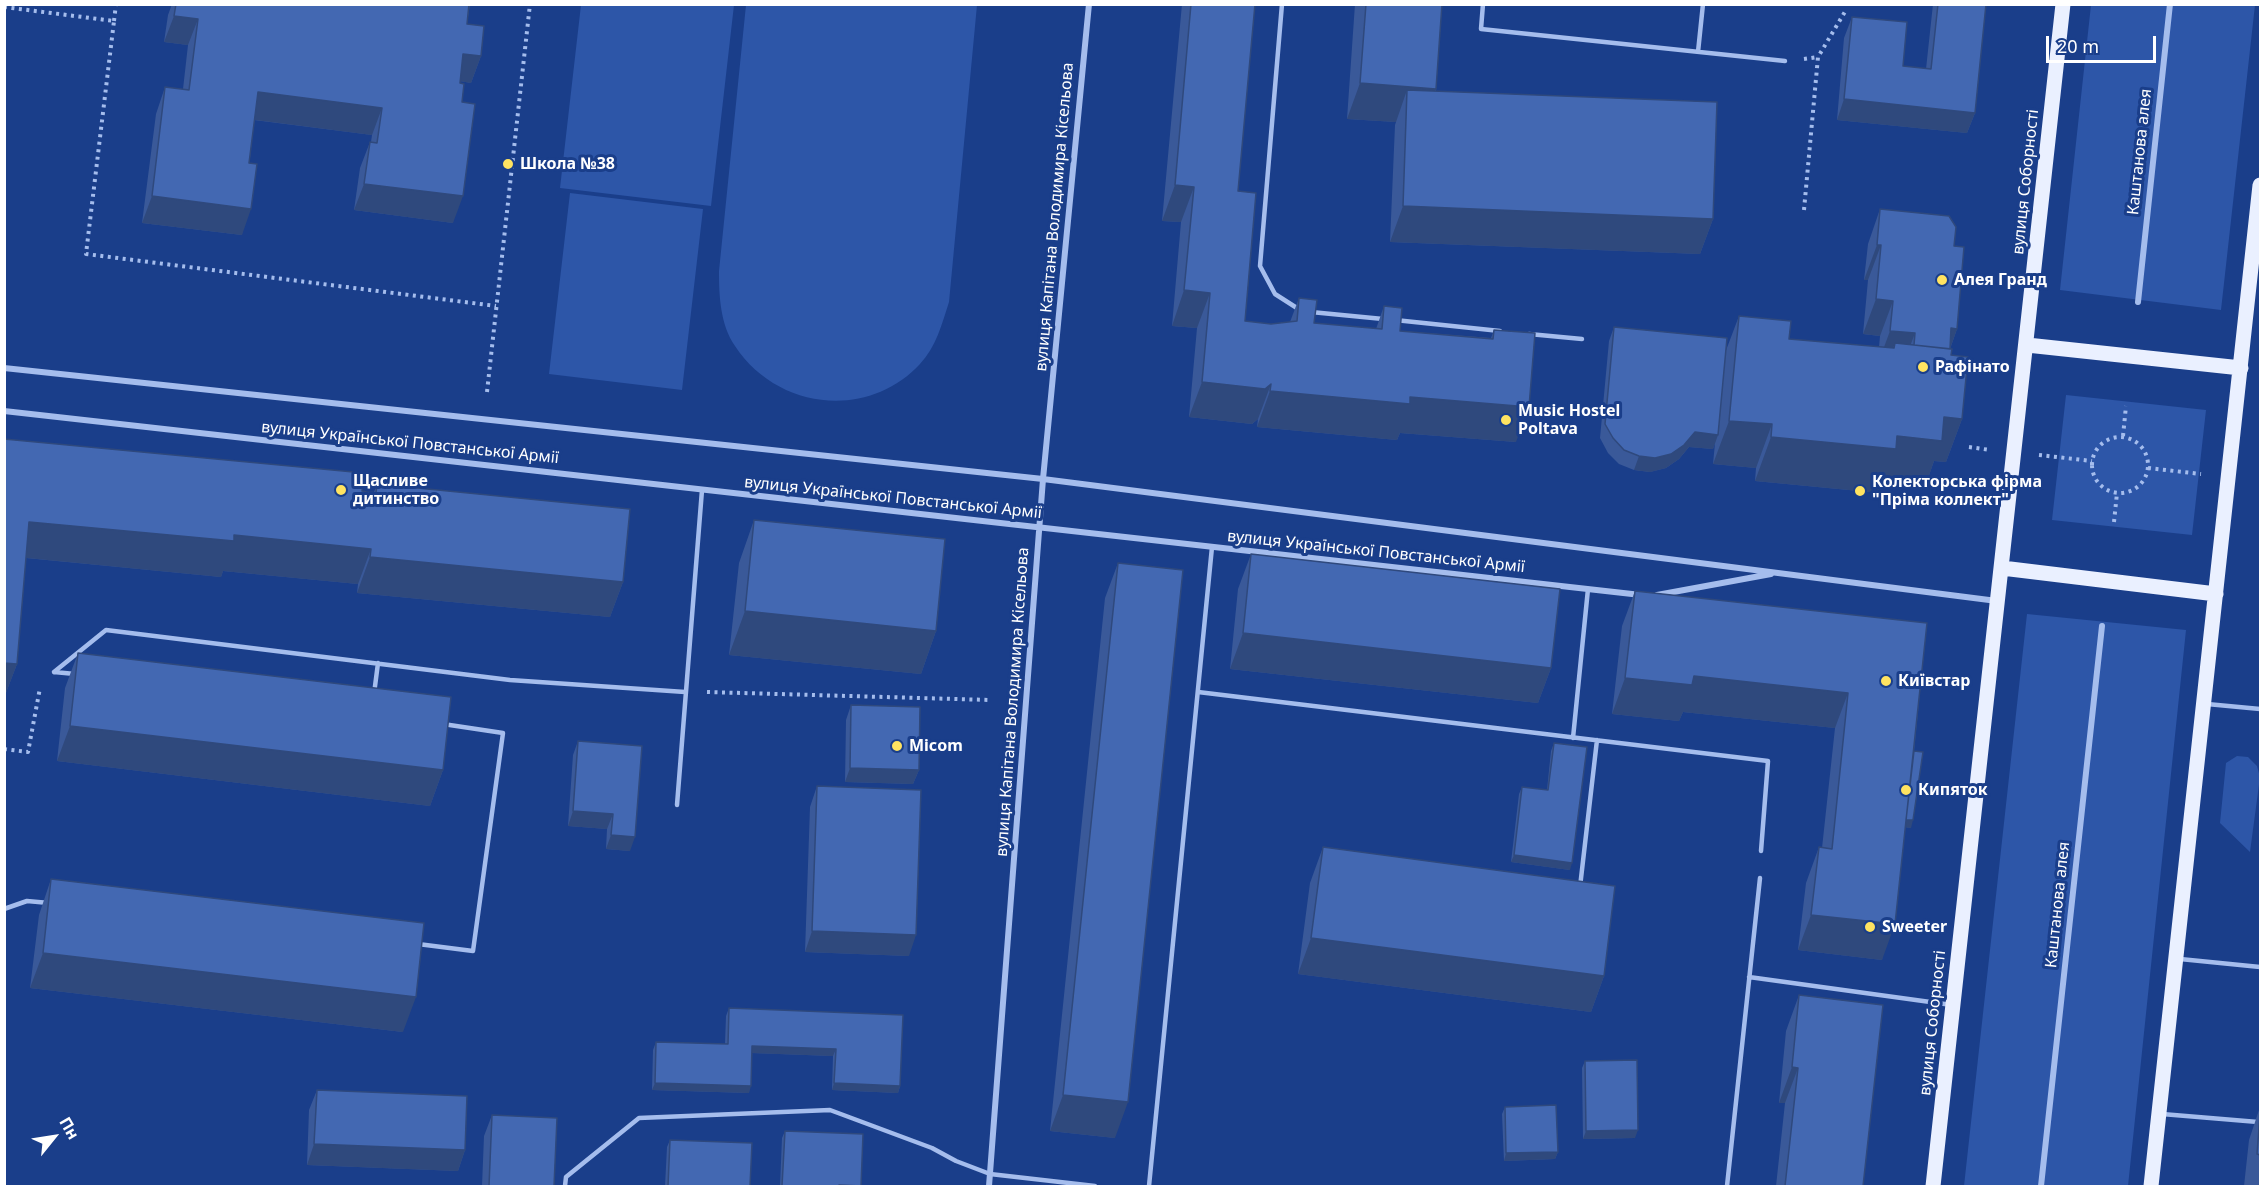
<!DOCTYPE html>
<html>
<head>
<meta charset="utf-8">
<style>
	body { margin:0 }
	#map { position:relative; width:2265px; height:1191px; overflow:hidden; background:#1a3e8a; font-family:"Noto Sans",sans-serif }
	canvas { display:block }
	.frame { position:absolute; inset:0; border:6px solid #fff; pointer-events:none }
	.north { position:absolute; left:24px; top:1107px; width:60px; height:60px; -webkit-text-stroke:4px #1a3e8a; paint-order:stroke; rotate:60deg; font-size:16px; font-weight:700; line-height:24px; text-align:center; color:#fff }
	.north::after { content:''; display:block; margin:auto; width:21px; height:27px; background:#fff; clip-path:polygon(50% 0,100% 100%,50% 72%,0 100%) }
	.scale { position:absolute; left:2046px; top:36px; width:110px; height:27px; box-sizing:border-box; border:3px solid #fff; border-top:0; padding-left:8px; font-size:18px; line-height:21px; white-space:nowrap; color:#fff; -webkit-text-stroke:4px #1a3e8a; paint-order:stroke }
</style>
</head>
<body>
<div id="map">
<canvas width="2265" height="1191"></canvas>
<div class="frame"></div>
<div class="north">Пн</div>
<div class="scale">20 m</div>
</div>
<script>
const ctx = document.querySelector('canvas').getContext('2d');
ctx.lineJoin = 'round';
function fillPath(path, color) { ctx.fillStyle = color; ctx.fill(path, 'evenodd'); }
function strokePath(path, color, width, dash) { ctx.strokeStyle = color; ctx.lineWidth = width; ctx.lineCap = dash ? 'butt' : 'round'; ctx.setLineDash(dash || []); ctx.stroke(path); }
function label(font, color, halo, rows, align = 'center') {
  ctx.font = font + ' "Noto Sans",sans-serif'; ctx.lineWidth = 6; ctx.setLineDash([]); ctx.textBaseline = 'middle'; ctx.strokeStyle = halo; ctx.fillStyle = color; for (const [text, x, y, turn = 0] of rows) {
    ctx.save(); ctx.translate(x, y); ctx.rotate((+turn || 0) * Math.PI / 180); ctx.textAlign = isNaN(turn) ? turn : align; if (halo) ctx.strokeText(text, 0, 0); ctx.fillText(text, 0, 0); ctx.restore();
  }
}
const green = new Path2D(`
	M581,5H734L711,206L560,188Z
	M746,5H977L949,302C942,324 936,347 920,364C867,421 776,409 735,346C720,324 719,295 719,271Z
	M2091,5H2255L2221,310L2060,290Z
	M570,193L703,209L682,390L549,374Z
	M2066,395L2206,410L2192,535L2052,520Z
	M2027,614L2186,630L2128,1186H1964Z
	M2237,756L2248,757L2257,766L2260,777L2250,852L2220,823L2226,763Z`);
const path = new Path2D(`
	M4,7L114,21L86,254L496,306
	M114,21L116,4
	M1804,59L1818,57
	M1804,210L1818,57L1846,10
	M487,392L530,4
	M2123,436L2126,406
	M2092 465a28 28 0 1 1 56 0a28 28 0 1 1-56 0Z
	M1969,447L1990,450
	M2039,455L2092,461
	M2148,468L2201,474
	M2114,522L2117,493
	M707,692L991,700
	M4,749L28,752L40,688`);
const lane = new Path2D(`
	M1282,4L1260,266L1275,294L1300,310
	M1483,4L1481,29L1785,61
	M1698,52L1703,4
	M1311,312L1383,319
	M1395,320L1500,331
	M1529,334L1582,339
	M54,672L75,674
	M54,672L106,630L510,680L685,692
	M1198,692L1768,761L1761,851
	M374,694L378,663
	M2207,704L2260,709
	M1573,738L1588,589
	M677,805L702,490
	M1580,887L1597,740
	M4,909L27,901L49,903
	M418,944L473,951L503,733L443,724
	M2180,959L2260,967
	M1749,977L1952,1005
	M2162,1114L2258,1122
	M565,1186L566,1177L639,1118L830,1110L932,1148L956,1161L990,1174L1095,1186
	M1149,1186L1212,547
	M1727,1186L1760,878`);
const street = new Path2D(`
	M2138,302L2170,4
	M4,368L1043,479L1997,601
	M4,411L1641,595
	M1657,595L1771,574
	M989,1186L1043,479L1089,4
	M2041,1186L2102,626`);
const primary = new Path2D(`
	M2027,345L2241,368
	M2002,568L2216,594
	M1933,1186L2063,4
	M2151,1186L2260,185`);
const wall = new Path2D(`
	M172,4H470L467,24L481,56L471,83L460,81L462,102L453,223L354,210L360,168L370,142H371L372,135L254,120L242,235L142,223L156,114L165,87L183,89L188,45L164,42L168,15Z
	M1182,4H1255L1238,191L1245,321L1271,324L1290,322L1299,298L1314,323L1376,329L1384,306L1400,331L1491,338L1494,330L1516,442L1400,433L1397,440L1257,427L1258,419L1252,424L1189,417L1197,328L1172,326L1181,222L1162,221Z
	M1355,4H1442L1436,91L1713,219L1700,254L1390,242L1395,125L1396,122L1347,119Z
	M1933,4H1986L1975,113L1967,133L1837,120L1844,38L1852,17L1903,66L1926,69Z
	M1880,209L1954,246L1957,329L1950,349L1962,419L1946,462L1934,461L1926,484L1885,480L1880,493L1755,481L1756,468L1713,464L1715,443L1713,449L1689,447L1679,459L1666,468L1650,472L1634,470L1619,464L1608,453L1600,438L1609,341L1614,327L1725,353L1739,316L1789,339L1879,347L1880,336L1863,334L1868,280H1864L1868,244Z
	M4,439L362,491L374,492L377,484L623,582L610,617L357,593L358,584L223,571L221,577L26,558L17,664L4,698Z
	M754,520L936,631L921,674L729,655L739,563Z
	M1251,554L1551,668L1538,703L1230,669L1238,589Z
	M1118,563L1115,1138L1050,1131L1105,598Z
	M1635,591L1927,623L1914,751L1911,828L1905,827L1882,960L1798,950L1806,883L1819,847L1822,848L1835,728L1683,712L1679,721L1612,714L1622,626Z
	M78,653L443,770L430,806L57,761L65,688Z
	M851,705L919,770L913,784L845,782L846,720Z
	M578,741L630,851L606,849L607,829L568,826L573,755Z
	M1554,743L1570,870L1511,862L1519,794L1522,787L1547,790L1551,751Z
	M817,786L909,956L805,952L810,807Z
	M1323,847L1604,976L1591,1012L1298,974L1310,883Z
	M51,879L403,1032L30,988L39,915Z
	M1799,995L1863,1186H1776L1785,1103H1779L1786,1031Z
	M729,1008L903,1015L900,1086L898,1093L832,1090L833,1056L752,1053L749,1093L652,1090L653,1050L656,1042L725,1044L726,1016Z
	M1585,1061L1635,1138L1583,1139L1582,1068Z
	M317,1090L465,1150L458,1171L307,1165L309,1110Z
	M1505,1107L1558,1152L1555,1159L1504,1161L1502,1114Z
	M2260,1107V1186H2244L2249,1140Z
	M492,1115L554,1186H482L484,1136Z
	M785,1131L863,1134L861,1186H780L782,1138Z
	M670,1140L750,1186H665L667,1147Z`);
const shadedWall = new Path2D(`
	M174,16L198,19L188,45L164,42Z
	M463,54L481,56L471,83L454,80Z
	M1360,83L1436,89L1423,124L1407,90L1396,122L1347,119Z
	M258,92L382,108L372,135L248,119Z
	M1844,99L1975,113L1967,133L1837,120Z
	M364,184L463,196L453,223L354,210Z
	M1175,185L1194,187L1181,222L1162,221Z
	M152,196L251,209L242,235L142,223Z
	M1403,206L1713,219L1700,254L1390,242Z
	M1877,245H1881L1868,280H1864Z
	M1184,290L1210,293L1197,328L1172,326Z
	M1876,299L1893,301L1880,336L1863,334Z
	M1951,328L1957,329L1947,357Z
	M1890,331L1915,333L1902,368L1894,348L1895,343L1886,367L1877,366Z
	M1202,382L1271,384L1258,419L1252,424L1189,417Z
	M1270,391L1410,397L1529,407L1516,442L1400,433L1397,440L1257,427Z
	M1944,417L1962,419L1946,462L1934,461L1926,484L1885,480L1880,493L1755,481L1771,437Z
	M1729,421L1772,424L1756,468L1713,464Z
	M1695,432L1718,435L1713,449L1689,447L1679,459L1666,468L1650,472L1634,470L1639,456Z
	M29,522L234,535L371,549L358,584L223,571L221,577L17,557Z
	M370,557L623,582L610,617L357,593Z
	M745,611L936,631L921,674L729,655Z
	M1243,633L1551,668L1538,703L1230,669Z
	M4,663L17,664L4,698Z
	M1694,676L1848,693L1835,728L1683,712L1679,721L1612,714L1625,678Z
	M70,726L443,770L430,806L57,761Z
	M850,768L919,770L913,784L845,782Z
	M573,811L613,814L607,829L568,826Z
	M1898,819L1913,820L1911,828L1896,826Z
	M611,835L635,837L630,851L606,849Z
	M1514,855L1572,863L1570,870L1511,862Z
	M1811,915L1895,924L1882,960L1798,950Z
	M812,931L916,935L909,956L805,952Z
	M1311,938L1604,976L1591,1012L1298,974Z
	M43,953L416,997L403,1032L30,988Z
	M752,1046L836,1049L833,1056L750,1053Z
	M1792,1067L1798,1068L1785,1103H1779Z
	M655,1083L751,1086L749,1093L652,1090Z
	M834,1083L900,1086L898,1093L832,1090Z
	M1063,1095L1128,1102L1115,1138L1050,1131Z
	M1638,1130L1635,1138L1583,1139L1586,1131Z
	M314,1144L465,1150L458,1171L307,1165Z
	M1558,1152L1555,1159L1504,1161L1506,1153Z`);
const building = new Path2D(`
	M176,4H469L467,24L484,26L481,56L463,54L460,83L464,84L462,102L475,104L463,196L364,184L370,142L377,143L382,108L258,92L249,163L257,164L251,209L152,196L165,87L189,90L198,19L174,16Z
	M1191,4H1255L1238,191L1256,193L1245,321L1271,324L1297,321L1299,298L1317,300L1314,323L1382,329L1384,306L1402,308L1400,331L1493,339L1494,330L1535,333L1529,407L1410,397V404L1270,391L1271,384L1265,389L1202,382L1210,293L1184,290L1194,187L1175,185Z
	M1366,4H1442L1436,89L1360,83Z
	M1938,4H1986L1975,113L1844,99L1852,17L1907,22L1903,66L1931,69Z
	M1407,90L1717,102L1713,219L1403,206Z
	M1880,209L1949,216L1956,227L1954,246L1964,247L1957,329L1951,328L1950,349L1914,345L1915,333L1890,331L1893,301L1876,299L1881,245H1877Z
	M1739,316L1791,321L1789,339L1894,348L1895,343L1952,349L1951,355L1968,357L1962,419L1944,417L1942,441L1897,436L1896,449L1771,437L1772,424L1729,421Z
	M1614,327L1727,338L1718,435L1695,432L1684,445L1671,454L1655,458L1639,456L1624,450L1613,438L1605,424Z
	M4,439L364,473L362,491L376,493L377,484L630,509L623,582L370,557L371,549L234,535V541L29,522L17,664L4,663Z
	M754,520L945,539L936,631L745,611Z
	M1251,554L1560,589L1551,668L1243,633Z
	M1118,563L1183,570L1128,1102L1063,1095Z
	M1635,591L1927,623L1895,924L1811,915L1819,847L1832,849L1848,693L1694,676L1692,685L1625,678Z
	M78,653L451,697L443,770L70,726Z
	M851,705L920,707L919,770L850,768Z
	M578,741L642,746L635,837L611,835L613,814L573,811Z
	M1554,743L1587,747L1572,863L1514,855L1522,787L1548,790Z
	M1914,751L1923,752L1913,820H1906Z
	M817,786L921,790L916,935L812,931Z
	M1323,847L1615,886L1604,976L1311,938Z
	M51,879L424,923L416,997L43,953Z
	M1799,995L1883,1005L1863,1186H1785L1798,1068L1792,1067Z
	M729,1008L903,1015L900,1086L834,1083L836,1049L752,1046L751,1086L655,1083L656,1042L728,1044Z
	M1637,1060L1638,1130L1586,1131L1585,1061Z
	M317,1090L467,1096L465,1150L314,1144Z
	M1556,1105L1558,1152L1506,1153L1505,1107Z
	M492,1115L557,1118L554,1186H489Z
	M2260,1115V1155L2257,1154Z
	M785,1131L863,1134L861,1186L839,1185V1186H782Z
	M670,1140L752,1143L750,1186H668Z`);
const markers = [
	[508,164,6,"#ffe361"],
	[1942,280,6,"#ffe361"],
	[1923,367,6,"#ffe361"],
	[1506,420,6,"#ffe361"],
	[341,490,6,"#ffe361"],
	[1860,491,6,"#ffe361"],
	[1886,681,6,"#ffe361"],
	[897,746,6,"#ffe361"],
	[1906,790,6,"#ffe361"],
	[1870,927,6,"#ffe361"]
];
const streetNames = [
	["Каштанова алея",2140,152,-84],
	["вулиця Соборності",2026,182,-84],
	["вулиця Капітана Володимира Кісельова",1055,217,-85],
	["вулиця Української Повстанської Армії",410,443,6],
	["вулиця Української Повстанської Армії",893,498,6],
	["вулиця Української Повстанської Армії",1376,552,6],
	["вулиця Капітана Володимира Кісельова",1013,702,-86],
	["Каштанова алея",2058,905,-84],
	["вулиця Соборності",1933,1023,-84]
];
const poiNames = [
	["Школа №38",520,164],
	["Алея Гранд",1954,280],
	["Рафінато",1935,367],
	["Music Hostel",1518,411],
	["Poltava",1518,429],
	["Щасливе",353,481],
	["дитинство",353,499],
	["Колекторська фірма",1872,482],
	["\"Пріма коллект\"",1872,500],
	["Київстар",1898,681],
	["Micom",909,746],
	["Кипяток",1918,790],
	["Sweeter",1882,927]
];
fillPath(green, '#2d56a8');
strokePath(path, '#a5bded', 4, [3, 4.5]);
strokePath(lane, '#a5bded', 4.5);
strokePath(street, '#a5bded', 6);
strokePath(primary, '#eaf0ff', 15);
fillPath(wall, '#3a5999');
fillPath(shadedWall, '#2f497d');
fillPath(building, '#4368b2');
strokePath(building, '#2f497d', 1.5);
for (const [x, y, r, color] of markers) { const dot = new Path2D(); dot.arc(x, y, r, 0, 2 * Math.PI); ctx.fillStyle = color; ctx.fill(dot); strokePath(dot, '#1a3e8a', 2); }
label('16px', '#fff', '#1a3e8a', streetNames);
label('bold 16px', '#fff', '#1a3e8a', poiNames, 'left');
</script>
</body>
</html>
